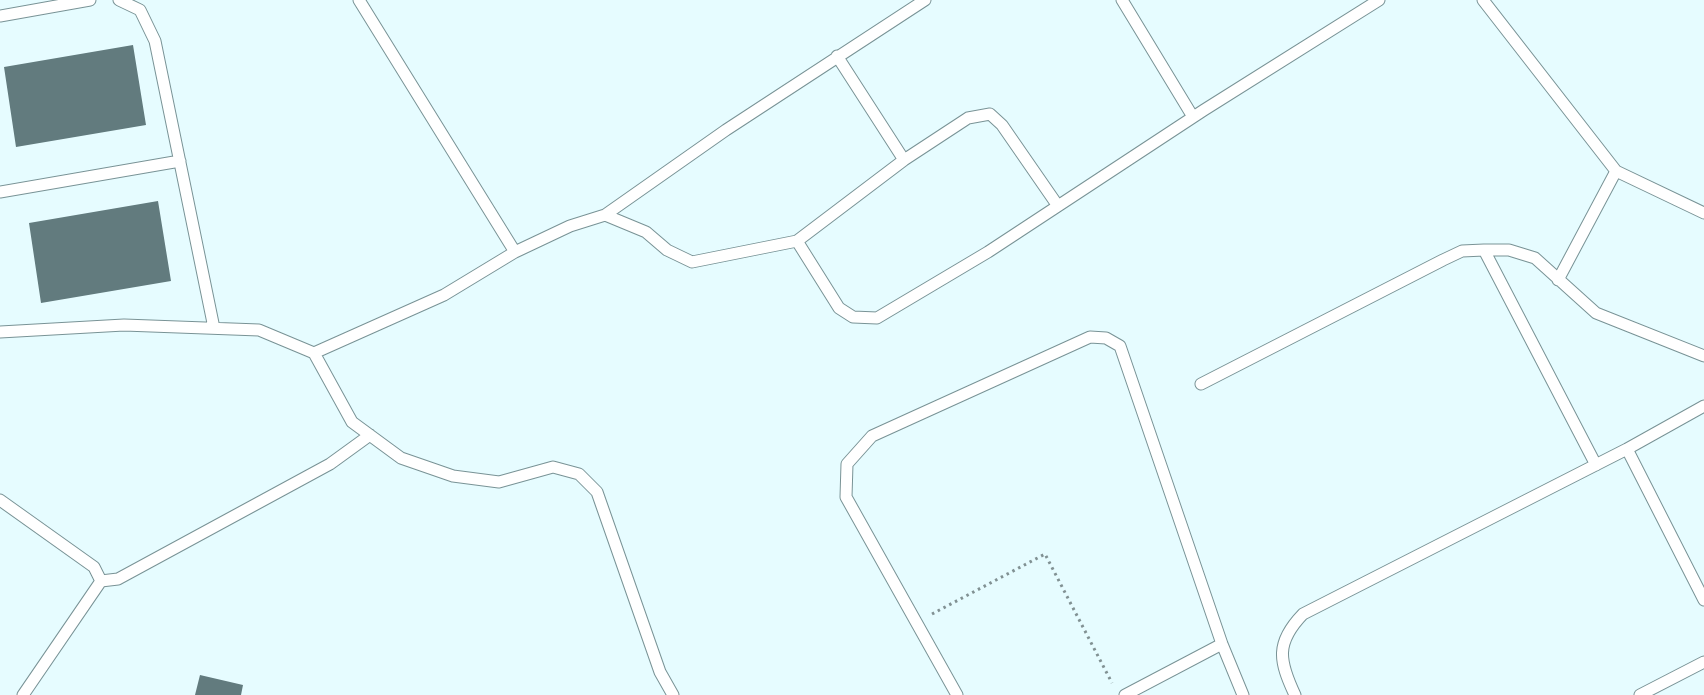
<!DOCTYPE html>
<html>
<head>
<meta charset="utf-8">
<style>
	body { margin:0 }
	canvas { display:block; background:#e6fcff }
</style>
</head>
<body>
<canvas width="1704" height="695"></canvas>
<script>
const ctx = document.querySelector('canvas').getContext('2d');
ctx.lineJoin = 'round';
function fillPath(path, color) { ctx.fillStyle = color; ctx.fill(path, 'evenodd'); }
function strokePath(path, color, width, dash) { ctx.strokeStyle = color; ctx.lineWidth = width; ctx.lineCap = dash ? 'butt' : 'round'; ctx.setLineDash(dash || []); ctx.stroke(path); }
const building = new Path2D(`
	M133,45L146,125L16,147L4,67Z
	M158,201L171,281L41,303L29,223Z
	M200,675L243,685L241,695H195Z`);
const path = new Path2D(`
	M932,614L1045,554L1112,683`);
const lane = new Path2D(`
	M119,0L140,10L155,41L214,328
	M359,0L515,252L570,226L605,215L646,232L667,250L692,262L797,241L839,308L853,317L877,318L988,252L1204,110L1379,0
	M1122,0L1193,117
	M1483,0L1616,171L1558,280
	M0,16L90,0
	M837,56L904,160
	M1616,171L1704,213
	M0,192L180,161
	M605,215L726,130L925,0
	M797,241L904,160L968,118L990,114L1002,125L1058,206
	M1484,250L1596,465
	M0,332L124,325L259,330L314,353L352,422L401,458L453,476L499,482L553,467L579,474L597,492L660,672L673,695
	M314,353L444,295L515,252
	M1201,384L1443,260L1462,251L1484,250H1509L1535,258L1596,313L1704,356
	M1627,449L1704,600
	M0,500L94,567L101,581
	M101,581L118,579L330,464L370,435
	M23,695L101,581
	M957,695L846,497L847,464L872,436L1090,337L1106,338L1120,346L1222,644L1243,695
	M1125,695L1222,644
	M1295,695C1279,661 1275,643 1303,614L1627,449L1704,406
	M1640,695L1704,662`);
fillPath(building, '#627b7e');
strokePath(lane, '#799396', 13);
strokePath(path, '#819193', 3, [2.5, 4]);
strokePath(lane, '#fff', 11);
</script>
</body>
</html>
